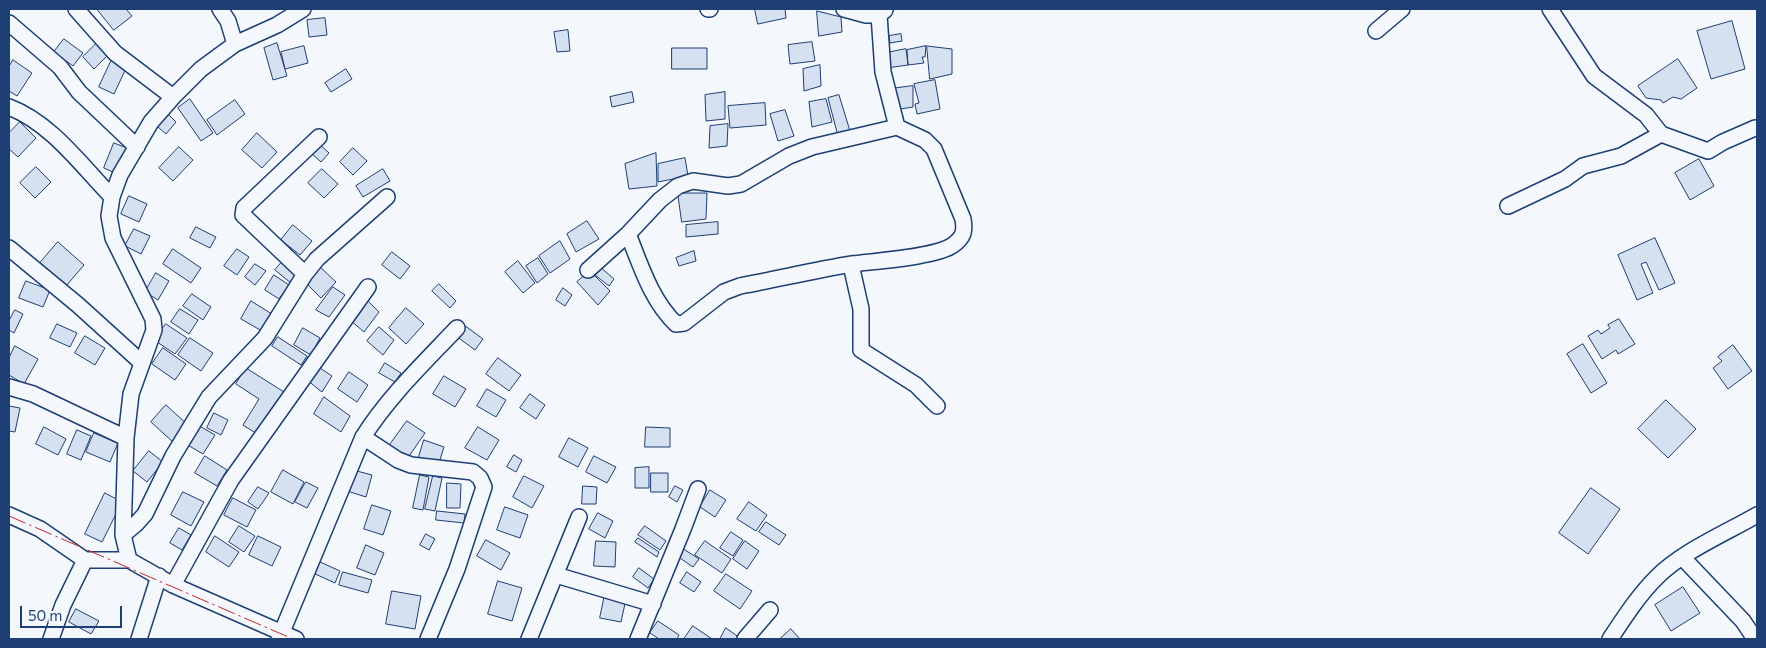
<!DOCTYPE html>
<html>
<head>
<meta charset="utf-8">
<style>
	body { margin:0 }
	#map { position:relative; width:1766px; height:648px; overflow:hidden; background:#f4f7fb; font-family:Commissioner,sans-serif }
	canvas { display:block }
	.frame { position:absolute; inset:0; border:10px solid #1d3f73; pointer-events:none }
	.scale { position:absolute; left:20px; top:606px; width:102px; height:22px; box-sizing:border-box; border:2px solid #1d3f73; border-top:0; padding-left:6px; font-size:15px; line-height:18px; white-space:nowrap; color:#1d3f73; -webkit-text-stroke:4px #f4f7fb; paint-order:stroke }
</style>
</head>
<body>
<div id="map">
<canvas width="1766" height="648"></canvas>
<div class="frame"></div>
<div class="scale">50 m</div>
</div>
<script>
const ctx = document.querySelector('canvas').getContext('2d');
ctx.lineJoin = 'round';
function fillPath(path, color) { ctx.fillStyle = color; ctx.fill(path, 'evenodd'); }
function strokePath(path, color, width, dash) { ctx.strokeStyle = color; ctx.lineWidth = width; ctx.lineCap = dash ? 'butt' : 'round'; ctx.setLineDash(dash || []); ctx.stroke(path); }
const building = new Path2D(`
	M97,9H126L132,16L114,30Z
	M755,9H785L786,18L758,24Z
	M817,11L841,17L842,32L819,36Z
	M325,18L327,35L309,37L307,20Z
	M1732,21L1745,69L1711,79L1697,31Z
	M568,30L570,51L557,52L554,32Z
	M901,34L902,41L890,43L889,36Z
	M64,39L83,53L73,66L54,52Z
	M100,40L111,52L94,69L83,57Z
	M812,42L815,61L790,64L788,45Z
	M277,43L287,76L273,80L264,48Z
	M304,46L308,63L285,69L281,52Z
	M926,46L925,57H922L924,63L908,65L907,50Z
	M927,46L952,49V74L930,79Z
	M672,48H707V69H672Z
	M906,49L908,65L887,68L886,53Z
	M113,57L128,64L114,94L99,87Z
	M1678,59L1697,88L1681,99L1673,97L1663,103L1661,100L1646,98L1638,86Z
	M13,60L32,73L17,96L9,91V67Z
	M820,65L821,86L804,91L803,69Z
	M346,69L352,79L331,92L325,83Z
	M935,80L940,109L917,114L915,104L919,103L914,84Z
	M913,86V107L894,110L890,89Z
	M632,92L634,102L612,107L610,97Z
	M725,92V119L706,121L705,95Z
	M839,95L850,131L838,136L828,98Z
	M190,99L213,133L201,141L178,108Z
	M826,99L832,122L812,127L809,102Z
	M235,100L245,114L217,135L207,120Z
	M765,103L766,125L730,128L728,106Z
	M785,110L794,136L778,141L770,114Z
	M169,115L176,122L166,134L158,127Z
	M20,122L36,138L18,157L9,149V133Z
	M728,124L727,146L709,148L710,126Z
	M257,133L277,152L262,168L242,150Z
	M114,143L127,148L117,174L104,168Z
	M318,143L329,153L321,162L310,152Z
	M179,147L193,160L173,181L159,168Z
	M353,148L367,161L353,175L340,162Z
	M656,153L657,186L629,189L625,164Z
	M685,158L688,176L658,182V164Z
	M1699,159L1714,186L1690,200L1675,173Z
	M36,167L51,182L35,198L20,183Z
	M322,169L338,184L324,198L308,183Z
	M383,169L390,181L363,197L356,186Z
	M678,193H707L706,219L682,222Z
	M129,196L147,204L139,222L121,214Z
	M587,221L599,239L576,252L567,234Z
	M718,222V234L686,237V225Z
	M293,225L312,241L300,255L281,240Z
	M196,227L216,237L210,248L190,238Z
	M134,229L150,236L141,254L125,246Z
	M1655,238L1675,283L1659,290L1646,262L1641,264L1653,293L1637,300L1618,255Z
	M560,241L570,259L550,273L539,256Z
	M58,242L84,265L66,286L40,263Z
	M173,249L201,268L191,283L163,264Z
	M237,249L249,257L237,275L224,266Z
	M694,251L696,261L679,266L676,258Z
	M392,252L410,266L400,279L382,265Z
	M538,258L548,274L537,283L526,266Z
	M518,261L535,283L523,293L505,272Z
	M282,262L298,275L292,284L275,270Z
	M255,264L266,271L255,285L245,277Z
	M598,265L614,279L609,286L590,271Z
	M319,266L336,282L321,298L305,282Z
	M590,271L610,291L598,305L577,282Z
	M156,273L169,281L158,300L145,292Z
	M274,275L289,285L279,299L265,290Z
	M26,281L50,290L43,307L19,298Z
	M439,284L456,301L450,308L432,291Z
	M333,287L345,295L329,317L316,310Z
	M563,288L572,295L565,306L556,300Z
	M192,294L211,307L203,320L183,306Z
	M365,298L379,312L364,332L349,319Z
	M251,301L272,314L262,331L241,319Z
	M406,308L424,324L406,344L389,328Z
	M180,309L198,320L189,334L171,322Z
	M15,310L23,314L14,333L9,330V321Z
	M1619,319L1635,344L1618,354L1616,350L1602,359L1588,336L1598,330L1601,334L1610,328L1608,325Z
	M57,324L77,333L70,347L50,338Z
	M166,324L187,338L175,354L154,340Z
	M464,325L483,339L475,350L456,336Z
	M379,327L394,340L383,355L367,341Z
	M303,328L320,338L311,355L294,345Z
	M85,336L105,348L95,365L75,353Z
	M278,337L307,356L301,365L272,346Z
	M190,338L213,353L201,371L178,355Z
	M1583,344L1607,383L1591,393L1567,354Z
	M1733,345L1752,371L1728,389L1713,368L1722,361L1718,357Z
	M15,346L38,359L24,384L9,375V358Z
	M163,348L186,364L175,380L152,364Z
	M498,358L521,375L509,391L486,374Z
	M385,363L401,373L395,382L379,373Z
	M317,366L332,376L322,392L307,380Z
	M246,368L284,392L257,434L243,425L259,399L236,384Z
	M349,372L368,385L357,402L338,389Z
	M444,376L466,389L455,407L433,394Z
	M487,389L506,400L496,417L477,406Z
	M530,394L545,405L536,419L520,408Z
	M324,397L350,416L341,432L314,414Z
	M1666,400L1696,429L1668,458L1638,429Z
	M166,405L189,426L174,443L151,422Z
	M9,406L20,408L15,432L9,431Z
	M214,413L228,420L221,435L207,428Z
	M407,421L425,433L407,459L389,446Z
	M198,425L215,435L203,454L186,444Z
	M44,427L66,439L58,455L36,444Z
	M478,427L499,440L487,460L465,448Z
	M646,427L670,428V447H645Z
	M77,430L91,436L81,460L67,454Z
	M94,433L118,443L110,462L86,452Z
	M569,438L588,448L578,467L559,457Z
	M424,440L444,447L438,466L418,460Z
	M149,451L163,462L147,482L133,471Z
	M514,455L522,460L516,472L507,467Z
	M205,456L227,470L217,486L195,473Z
	M594,456L616,467L607,483L586,472Z
	M649,467V488H635V468Z
	M283,470L304,482L293,504L271,492Z
	M353,470L372,475L366,497L347,491Z
	M651,473H668V492H651Z
	M420,475L429,477L423,510L413,508Z
	M433,476L442,478L435,511L425,509Z
	M524,476L544,486L532,508L513,497Z
	M306,482L318,488L307,508L295,502Z
	M447,483L461,484L460,508H447Z
	M583,486L597,487L596,504H582Z
	M675,486L683,490L677,502L669,497Z
	M258,487L269,493L258,509L248,502Z
	M1591,488L1620,509L1588,554L1559,533Z
	M710,490L726,500L715,517L700,507Z
	M183,492L204,502L191,526L171,515Z
	M105,493L122,502L102,542L85,534Z
	M233,498L256,510L247,527L224,515Z
	M749,502L767,515L756,531L737,519Z
	M372,505L391,511L383,535L364,529Z
	M505,507L528,515L520,538L497,530Z
	M437,511L465,514L464,523L436,520Z
	M598,513L613,521L605,538L589,529Z
	M766,522L786,535L779,545L759,532Z
	M239,526L255,536L244,552L229,542Z
	M645,526L666,541L660,550L638,535Z
	M179,528L191,535L182,550L170,543Z
	M731,532L743,540L733,556L720,548Z
	M426,534L435,539L429,550L420,545Z
	M215,536L239,552L229,567L206,552Z
	M258,536L281,547L272,566L249,555Z
	M638,538L659,552L657,557L635,542Z
	M486,540L510,553L501,570L477,556Z
	M596,541L616,542L615,567L594,566Z
	M705,541L731,559L722,573L695,555Z
	M745,541L759,551L747,569L733,559Z
	M366,545L384,553L375,575L357,568Z
	M682,548L699,559L693,567L677,556Z
	M318,561L340,571L335,583L313,573Z
	M639,568L654,579L648,588L633,577Z
	M343,572L372,580L368,593L339,585Z
	M687,572L701,582L694,592L680,583Z
	M726,574L752,591L740,609L714,591Z
	M498,581L522,588L512,621L488,614Z
	M1683,587L1700,613L1671,631L1655,605Z
	M392,591L421,596L415,629L386,624Z
	M605,594L626,599L621,622L600,618Z
	M76,609L99,621L91,634L69,622Z
	M658,621L679,635L677,639H659L650,633Z
	M693,626L712,639H684Z
	M726,628L740,638L739,639H720Z
	M791,629L800,639H780Z`);
const minor = new Path2D(`
	M76,9L115,53L173,97
	M220,9L228,21L235,44
	M708,9H710
	M844,9L866,15H879L885,10
	M1550,9L1594,76L1646,115L1661,134
	M879,15L883,72L897,127
	M9,23L60,67L79,92L137,147
	M1376,31L1402,9
	M9,107C51,123 81,165 112,197
	M1508,206L1565,179L1583,166L1621,156L1661,134L1708,151L1723,142L1755,128
	M9,248L78,305L142,363
	M851,265L861,309V350L916,385L937,406
	M588,270L628,234L660,200L678,186L693,181L728,186L741,184L789,156L812,147L897,127L925,140L934,149L963,219C965,231 964,237 953,245C937,257 875,261 852,264C815,270 778,279 740,286L724,292L684,323L676,324C651,300 641,266 628,234
	M305,274L243,215L244,208L319,137
	M9,387L33,394L126,438
	M363,437L398,460L411,465L473,472L480,478L484,487L457,569L428,639
	M9,515L40,529L85,560H129
	M123,535L136,524L145,514L173,456L209,397L265,338L305,274L317,259L387,197
	M1682,557L1743,621L1755,639
	M556,575L653,604
	M173,585L231,480L368,287
	M51,639L63,605L85,560
	M139,639L159,576
	M279,639L363,437C389,396 424,363 457,328
	M296,639L173,585L129,560L123,535L126,438L131,394L154,330L153,319L113,238L109,216L112,197L120,175L151,122L173,97L201,69L235,44L277,25L303,9
	M529,639L579,517
	M638,639L683,529L698,489
	M745,639L770,610
	M1610,639C1624,618 1638,596 1656,578C1681,552 1726,533 1757,515`);
const power = new Path2D(`
	M9,516L293,639`);
fillPath(building, '#d5e0f0');
strokePath(building, '#1d3f73', 1);
strokePath(minor, '#1d3f73', 18);
strokePath(minor, '#f4f7fb', 15);
strokePath(power, '#c62828', 1, [18, 4, 2.5, 4]);
</script>
</body>
</html>
